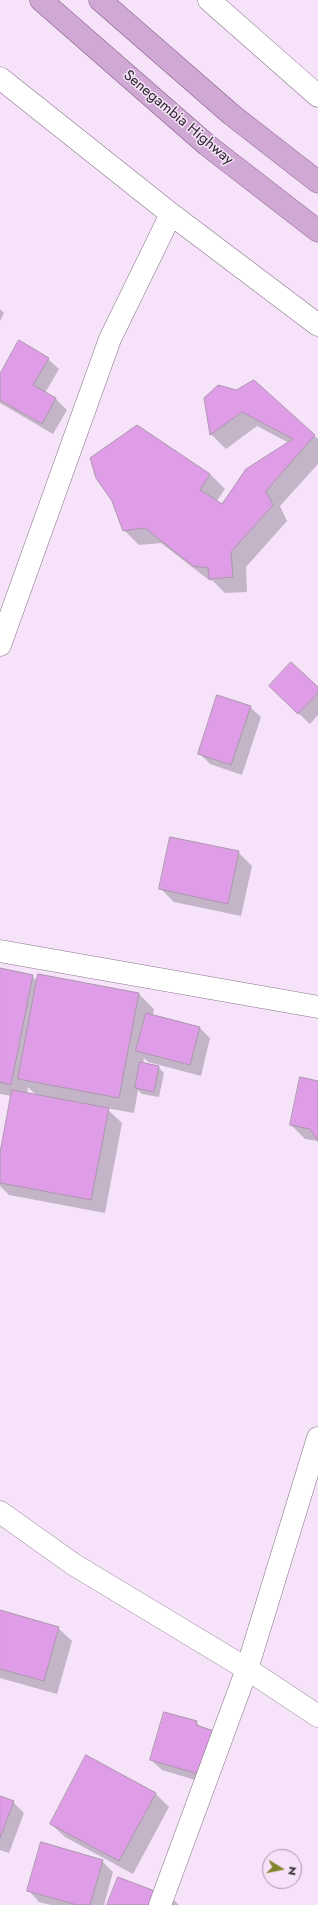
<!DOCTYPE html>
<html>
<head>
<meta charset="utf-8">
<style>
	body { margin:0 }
	#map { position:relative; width:318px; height:1905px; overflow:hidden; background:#f6e2f9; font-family:Jost,sans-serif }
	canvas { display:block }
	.north { position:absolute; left:262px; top:1849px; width:40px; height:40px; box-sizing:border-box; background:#f6e2f9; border:1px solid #a697a8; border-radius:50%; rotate:100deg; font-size:11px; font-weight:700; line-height:16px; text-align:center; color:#2e272f }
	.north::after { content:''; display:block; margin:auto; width:14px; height:18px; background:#83832c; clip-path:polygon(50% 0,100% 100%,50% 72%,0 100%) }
</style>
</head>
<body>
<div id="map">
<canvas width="318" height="1905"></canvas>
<div class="north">N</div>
</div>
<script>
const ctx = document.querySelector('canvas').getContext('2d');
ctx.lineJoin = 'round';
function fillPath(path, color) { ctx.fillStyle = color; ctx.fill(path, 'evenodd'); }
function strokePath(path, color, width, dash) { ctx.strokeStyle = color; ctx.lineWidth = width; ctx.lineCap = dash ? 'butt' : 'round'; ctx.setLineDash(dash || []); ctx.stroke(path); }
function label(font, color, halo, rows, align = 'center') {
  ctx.font = font + ' Jost,sans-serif'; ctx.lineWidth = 3; ctx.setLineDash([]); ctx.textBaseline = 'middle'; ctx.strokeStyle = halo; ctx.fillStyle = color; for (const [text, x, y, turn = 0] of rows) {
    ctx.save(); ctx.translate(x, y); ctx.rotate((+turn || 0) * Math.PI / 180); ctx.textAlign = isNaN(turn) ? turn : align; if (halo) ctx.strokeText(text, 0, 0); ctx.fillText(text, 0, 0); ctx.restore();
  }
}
const shadow = new Path2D(`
	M0,309L4,313L0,321Z
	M48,359L59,369L45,393L56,399L67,410L53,434L0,403V376Z
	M254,381L318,439V464L280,506L287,521L246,567L247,592L225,593L213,581L209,580L161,543L139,545L124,530L210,474L225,489L216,502L223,506L289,443L257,426L226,449L211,434L205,398L236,392Z
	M318,688V715L310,724L281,697Z
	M250,707L261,717L242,775L210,764L199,753Z
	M238,852L252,866L241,916L174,902L160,888Z
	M0,969L32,976L37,981L38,975L139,994L154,1009L153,1015L200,1028L210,1038L201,1076L148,1062L144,1058L143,1064L158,1067L164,1073L159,1097L142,1094L138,1090L134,1113L106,1108L122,1123L105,1213L9,1195L0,1186V1159L12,1096L0,1094ZM28,1087L36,1095L27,1094Z
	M318,1082V1141L305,1139L291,1125Z
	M0,1611L58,1628L72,1641L57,1694L0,1678Z
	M196,1722L203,1729L212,1785L162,1770L151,1760Z
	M155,1793L169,1807L133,1874L65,1837L51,1824Z
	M0,1797L13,1802L24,1813L9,1853L0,1850Z
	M102,1861L113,1872L104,1905H51L39,1902L29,1891Z
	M172,1898L179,1905H108Z`);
const building = new Path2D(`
	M19,340L49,358L33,385L56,398L42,424L0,400V374Z
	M254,380L315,435L266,491L273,505L231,552L233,577L209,579L208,568L193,566L145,528L123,531L112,501L96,478L90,458L137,425L210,474L200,490L222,504L246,469L293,439L242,412L210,435L204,398L218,385L236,390Z
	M291,662L318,687V693L298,714L269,686Z
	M217,695L251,706L231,765L198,754Z
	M170,837L239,851L228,904L159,889Z
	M0,968L33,975L11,1085L0,1082Z
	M38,974L139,993L119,1098L18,1079Z
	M146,1013L200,1027L190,1065L136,1051Z
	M140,1062L159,1066L154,1092L135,1088Z
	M300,1077L318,1081V1141L310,1129L290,1125Z
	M12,1090L109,1108L91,1200L0,1183V1153Z
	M0,1610L59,1627L44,1681L0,1669Z
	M164,1712L197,1721L196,1725L214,1731L202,1775L150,1760Z
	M86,1755L156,1793L119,1861L50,1824Z
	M0,1796L14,1801L0,1838Z
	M41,1842L103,1860L90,1905H77L27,1891Z
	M118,1877L173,1898L170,1905H107Z`);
const minor = new Path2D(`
	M209,0L318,96
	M0,78L171,214L318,325
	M0,645L110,339L171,214
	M0,951L318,1007
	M0,1512L73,1564L247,1669L318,1716
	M160,1905L247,1669L318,1438`);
const major = new Path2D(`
	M41,0L207,145L318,231
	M100,0L232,115L318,182`);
const streetNames = [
	["Senegambia Highway",178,118,40]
];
fillPath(shadow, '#0003');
fillPath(building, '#df9de8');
strokePath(building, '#aa97ac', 1);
strokePath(minor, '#867488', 23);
strokePath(major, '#825687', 23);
strokePath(minor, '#fff', 22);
strokePath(major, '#cfa9d4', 22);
label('15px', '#2e272f', '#f6e2f9', streetNames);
</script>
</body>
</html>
